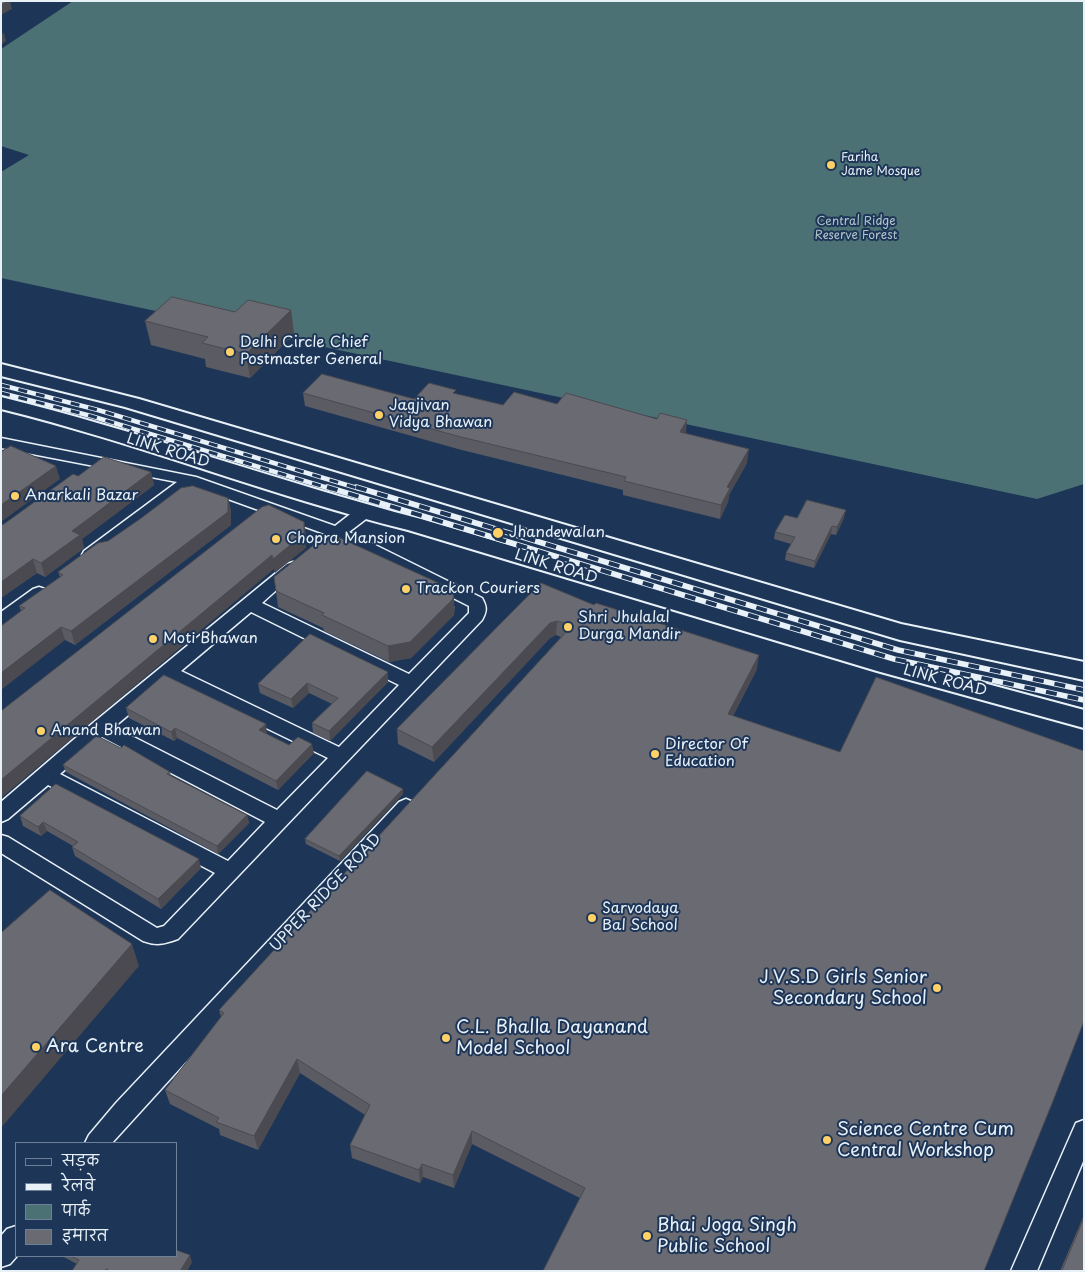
<!DOCTYPE html>
<html>
<head>
<meta charset="utf-8">
<style>
	body { margin:0 }
	#map { position:relative; width:1085px; height:1272px; overflow:hidden; background:#1d3557; font-family:"Playpen Sans","Playpen Sans Deva",sans-serif }
	canvas { display:block }
	.frame { position:absolute; inset:0; border:2px solid #e8f1f8; pointer-events:none }
	.legend { position:absolute; left:15px; top:1142px; width:162px; height:115px; box-sizing:border-box; background:#1d3557; border:1px solid #6e8097; margin:0; padding:6px 9px; list-style:none; font-size:15px; color:#e8f1f8 }
	.legend li { display:flex; align-items:center; gap:10px; height:25px }
	.legend b { width:25px; border:1px solid #6e8097 }
</style>
</head>
<body>
<div id="map">
<canvas width="1085" height="1272"></canvas>
<div class="frame"></div>
<ul class="legend">
<li><b style="height:6px;background:#1d3557"></b>सड़क</li>
<li><b style="height:6px;background:#e8f1f8"></b>रेलवे</li>
<li><b style="height:14px;background:#4b7174"></b>पार्क</li>
<li><b style="height:14px;background:#6a6a73"></b>इमारत</li>
</ul>
</div>
<script>
const ctx = document.querySelector('canvas').getContext('2d');
ctx.lineJoin = 'round';
function fillPath(path, color) { ctx.fillStyle = color; ctx.fill(path, 'evenodd'); }
function strokePath(path, color, width, dash) { ctx.strokeStyle = color; ctx.lineWidth = width; ctx.lineCap = dash ? 'butt' : 'round'; ctx.setLineDash(dash || []); ctx.stroke(path); }
function label(font, color, halo, rows, align = 'center') {
  ctx.font = font + ' "Playpen Sans",sans-serif'; ctx.lineWidth = 4; ctx.setLineDash([]); ctx.textBaseline = 'middle'; ctx.strokeStyle = halo; ctx.fillStyle = color; for (const [text, x, y, turn = 0] of rows) {
    ctx.save(); ctx.translate(x, y); ctx.rotate((+turn || 0) * Math.PI / 180); ctx.textAlign = isNaN(turn) ? turn : align; if (halo) ctx.strokeText(text, 0, 0); ctx.fillText(text, 0, 0); ctx.restore();
  }
}
const green = new Path2D(`
	M73,1H1084V484L1037,499L1,278V172L29,155L1,146V49Z`);
const minor = new Path2D(`
	M1,438L196,477L335,526L358,508H370L372,512L370,516L349,532L482,598C487,607 487,611 482,620L178,939C164,944 157,946 143,941L1,853V835L8,837L157,928L164,926L215,873L48,785L8,819L1,822V802L93,723L287,564L293,562L299,564L301,568L262,603L409,674L469,613V606L338,540L329,544L323,543L321,539L325,534L192,486L96,559L90,560L84,559L82,555L84,551L177,482L1,448ZM251,612L399,685L339,747L181,671ZM169,681L328,758L277,810L114,727ZM102,737L265,822L228,861L60,774Z
	M39,587L45,589L47,593L45,597L7,625L1,627V612L33,589Z
	M406,799L413,802L416,807L413,812L112,1143H85L89,1135L116,1103L399,802Z
	M1084,1120V1159L1037,1271H1011L1076,1123Z
	M16,1226L17,1256L10,1264L1,1267V1236L7,1229Z`);
const secondary = new Path2D(`
	M1,364L139,399L901,624L1084,662V680L900,640L125,407L1,376Z
	M1,397C143,432 280,482 421,519L887,657L1084,710V728L877,671L408,530C271,496 139,443 1,409Z`);
const railFar1 = new Path2D(`
	M1,385L98,410L360,489
	M1,393L91,416L331,489`);
const rail = new Path2D(`
	M327,487L894,659L1084,700
	M356,487L898,650L1084,690`);
const wall = new Path2D(`
	M291,310L294,334L250,378L206,367L205,359L151,345L145,321L235,312Z
	M303,393L414,399L456,394L503,405L557,404L686,433L747,463L729,495L728,502L720,519L623,495V490L458,449L305,406Z
	M151,472L154,485L82,539L84,548L45,577L37,573L1,598V525L4,524L78,476Z
	M228,498L231,511V525L75,645L65,640L21,611L19,606L60,577L58,572L108,541Z
	M797,518H844L836,535L831,534L814,568L785,560L786,553L791,544L774,539L775,532Z
	M541,583L594,605L757,669L733,716L840,752L1084,751L580,1198L472,1144L454,1188L423,1177L420,1183L352,1158L350,1145L365,1115L300,1073L258,1150L220,1135L219,1129L170,1104L165,1090L221,1017L219,1010L561,637L556,635L550,638L434,762L398,744L397,729Z
	M276,591L455,606L454,615L411,658L389,662L324,631L323,628L278,607Z
	M388,682L330,741L313,733L312,723L332,704L309,693L293,708L260,693L258,684Z
	M126,708L267,734L289,745L314,753L278,790L177,738L174,741L129,718Z
	M63,765L170,772L171,776L247,815L249,823L218,854L66,772Z
	M56,784L201,868L161,909L75,856L72,847L73,846L47,831L41,836L23,826L20,816Z
	M403,794L340,861L306,844L305,839Z
	M1084,1215V1271H1060Z
	M62,1256H176L192,1262L187,1271H72L77,1264Z`);
const shadedWall = new Path2D(`
	M9,1H10L12,9L1,15V5Z
	M4,33L6,41L1,45V34Z
	M291,310L294,334L250,378L246,354Z
	M687,420L686,433L680,432Z
	M749,449L747,463L729,495L728,502L720,519L721,505L727,487Z
	M56,466L60,479L1,522V505Z
	M151,472L154,485L82,539L84,548L45,577L41,563L72,531Z
	M228,498L231,511V525L75,645L71,631Z
	M846,510L844,518L836,535L837,527Z
	M304,522L306,535V548L275,573L274,569L1,798V780Z
	M832,526L831,534L814,568L815,561Z
	M33,559L37,573L1,598V582Z
	M454,590V615L411,658L389,662L388,646Z
	M557,621L556,635L550,638L434,762L432,747L550,623Z
	M61,627L65,640L1,690V673Z
	M759,655L757,669L726,729L728,714Z
	M388,672V682L330,741L329,731Z
	M307,683L309,693L293,708L291,699Z
	M266,724L267,734L261,740L259,730Z
	M175,728L177,738L174,741L171,732Z
	M312,744L314,753L278,790L276,781Z
	M403,789V794L340,861L339,856Z
	M247,815L249,823L218,854L217,846Z
	M43,822L47,831L41,836L38,827Z
	M199,859L201,868L161,909L158,899Z
	M132,944L139,966L1,1128V1096Z
	M297,1059L300,1073L258,1150L254,1136Z
	M472,1131V1144L454,1188L453,1175Z
	M422,1164L423,1177L420,1183L419,1170Z
	M190,1255L192,1262L187,1271H180Z`);
const building = new Path2D(`
	M1,1H9L1,5Z
	M172,297L235,312L248,300L291,310L246,354L202,343L208,337L145,321Z
	M322,374L414,399L429,383L456,390L453,393L503,405L514,392L557,404L566,393L657,419L660,413L687,420L680,432L749,449L727,487L730,488L721,505L624,481L626,477L457,436L303,393Z
	M11,446L56,466L1,505V452Z
	M104,457L151,472L72,531L80,535L41,563L33,559L1,582V525L4,524L73,474L78,476Z
	M193,486L228,498V512L71,631L61,627L1,673V626L25,608L19,606L63,575L58,572L98,543L108,541L140,519L181,488Z
	M807,500L846,510L837,527L832,526L815,561L786,553L795,537L775,532L785,515L797,518Z
	M269,505L304,522V534L273,559L272,555L1,780V711L262,507Z
	M340,538L454,590L453,599L410,642L388,646L322,615L324,613L276,591L274,577L320,540Z
	M541,583L594,605L596,603L759,655L728,714L840,752L876,677L1084,751V1021L1053,1101L984,1271H543L585,1188L472,1131L453,1175L422,1164L419,1170L350,1145L370,1105L297,1059L254,1136L216,1122L219,1118L165,1090L224,1013L219,1010L568,630L564,623L557,621L550,623L432,747L397,729Z
	M310,634L388,672L329,731L312,723L338,698L307,683L291,699L258,684Z
	M164,675L266,724L259,730L289,745L298,737L312,744L276,781L175,728L171,732L126,708Z
	M97,736L121,748L124,745L170,772L167,774L247,815L217,846L63,765Z
	M367,771L403,789L339,856L305,839Z
	M56,784L199,859L158,899L72,847L78,842L43,822L38,827L20,816Z
	M50,890L132,944L1,1096V933Z
	M1084,1218V1271H1062Z
	M176,1250L190,1255L180,1271H110L106,1269L105,1271H72L79,1260L71,1256H176Z`);
const markers = [
	[831,165,5,"#ffd166"],
	[230,352,5,"#ffd166"],
	[379,415,5,"#ffd166"],
	[15,496,5,"#ffd166"],
	[498,533,6,"#ffd166"],
	[276,539,5,"#ffd166"],
	[406,589,5,"#ffd166"],
	[568,627,5,"#ffd166"],
	[153,639,5,"#ffd166"],
	[41,731,5,"#ffd166"],
	[655,754,5,"#ffd166"],
	[592,918,5,"#ffd166"],
	[937,988,5,"#ffd166"],
	[446,1038,5,"#ffd166"],
	[36,1047,5,"#ffd166"],
	[827,1140,5,"#ffd166"],
	[647,1236,5,"#ffd166"]
];
const farPoinames = [
	["Fariha",841,158],
	["Jame Mosque",841,172]
];
const farParknames = [
	["Central Ridge",856,222],
	["Reserve Forest",856,236]
];
const poiNames = [
	["Delhi Circle Chief",240,343],
	["Postmaster General",240,360],
	["Jagjivan",389,406],
	["Vidya Bhawan",389,423],
	["Anarkali Bazar",25,496],
	["Jhandewalan",509,533],
	["Chopra Mansion",286,539],
	["Trackon Couriers",416,589],
	["Shri Jhulalal",578,618],
	["Durga Mandir",578,635],
	["Moti Bhawan",163,639],
	["Anand Bhawan",51,731],
	["Director Of",665,745],
	["Education",665,762],
	["Sarvodaya",602,909],
	["Bal School",602,926]
];
const streetNames = [
	["LINK ROAD",168,451,17],
	["LINK ROAD",556,567,17],
	["LINK ROAD",945,681,15],
	["UPPER RIDGE ROAD",326,893,-47]
];
const nearPoinames = [
	["J.V.S.D Girls Senior",927,978,"right"],
	["Secondary School",927,999,"right"],
	["C.L. Bhalla Dayanand",456,1028],
	["Model School",456,1049],
	["Ara Centre",46,1047],
	["Science Centre Cum",837,1130],
	["Central Workshop",837,1151],
	["Bhai Joga Singh",657,1226],
	["Public School",657,1247]
];
fillPath(green, '#4b7174');
strokePath(minor, '#e8f1f8', 3);
strokePath(secondary, '#e8f1f8', 4);
fillPath(minor, '#1d3557');
fillPath(secondary, '#1d3557');
strokePath(railFar1, '#e8f1f8', 4.5);
strokePath(rail, '#e8f1f8', 5.5);
strokePath(railFar1, '#1d3557', 3, [9]);
strokePath(rail, '#1d3557', 4, [11]);
fillPath(wall, '#5b5b63');
fillPath(shadedWall, '#4a4a50');
fillPath(building, '#6a6a73');
strokePath(building, '#4a4a50', 1);
for (const [x, y, r, color] of markers) { const dot = new Path2D(); dot.arc(x, y, r, 0, 2 * Math.PI); ctx.fillStyle = color; ctx.fill(dot); strokePath(dot, '#1d3557', 2); }
label('12px', '#e8f1f8', '#1d3557', farPoinames, 'left');
label('12px', '#b1c4ca', '#1d3557', farParknames);
label('15px', '#e8f1f8', '#1d3557', poiNames, 'left');
label('15px', '#e8f1f8', '#1d3557', streetNames);
label('18px', '#e8f1f8', '#1d3557', nearPoinames, 'left');
</script>
</body>
</html>
